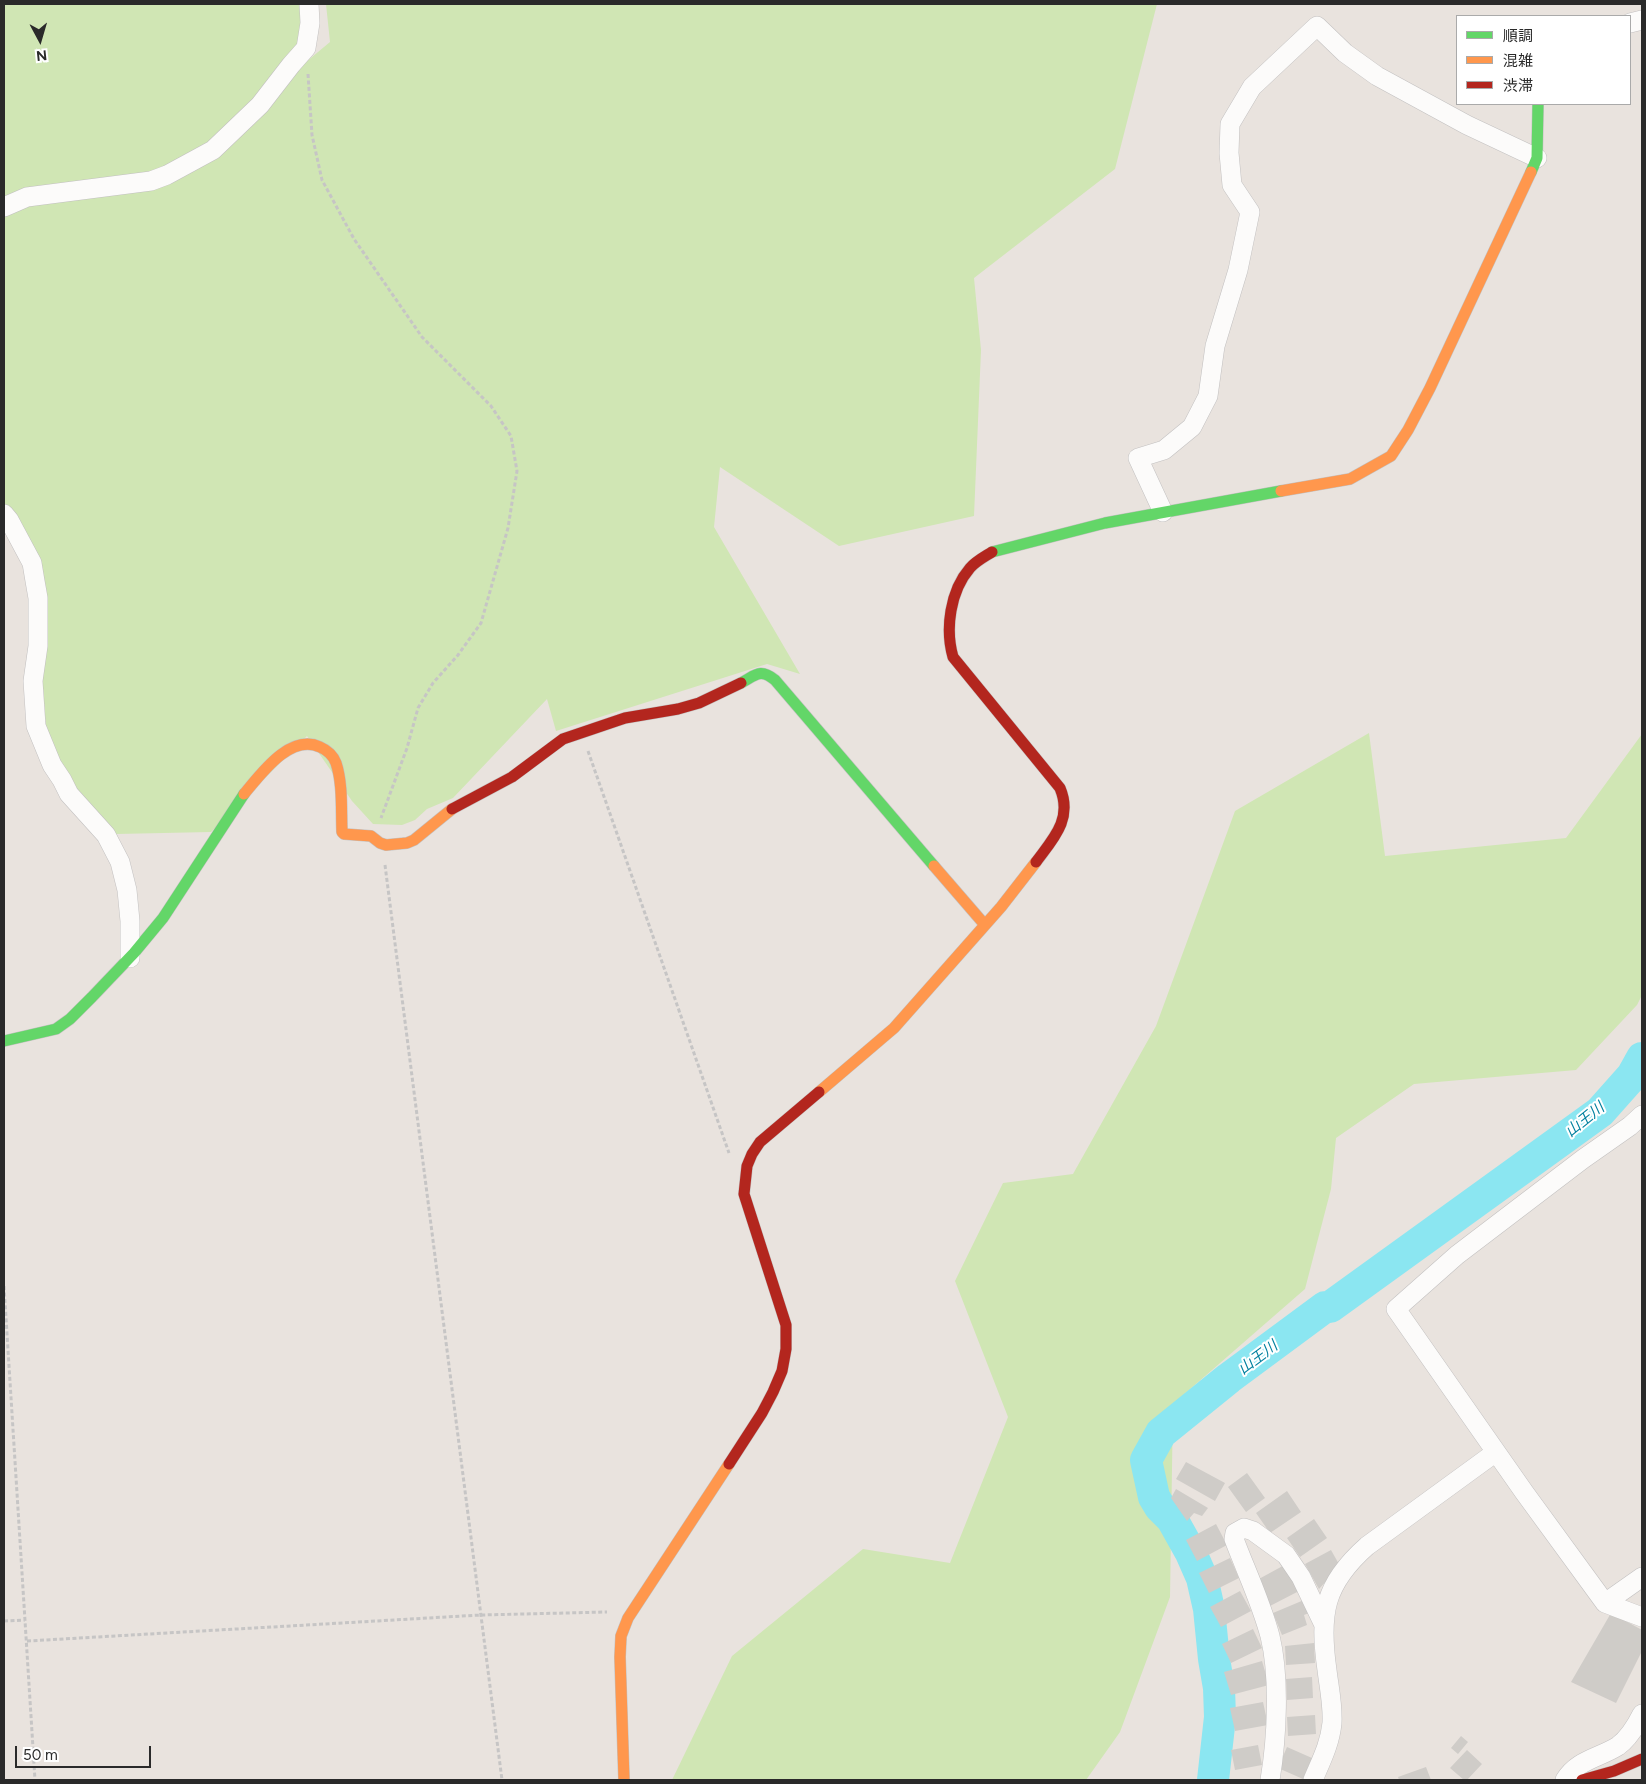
<!DOCTYPE html>
<html>
<head>
<meta charset="utf-8">
<style>
	body { margin:0 }
	#map { position:relative; width:1646px; height:1784px; overflow:hidden; background:#e9e3de; font-family:Figtree,"Noto Sans JP",sans-serif }
	canvas { display:block }
	.frame { position:absolute; inset:0; border:5px solid #2a2a2a; pointer-events:none }
	.legend { position:absolute; left:1456px; top:15px; width:175px; height:90px; box-sizing:border-box; background:#fff; border:1px solid #aaa; margin:0; padding:6px 9px; list-style:none; font-size:15px; color:#2a2a2a }
	.legend li { display:flex; align-items:center; gap:10px; height:25px }
	.legend b { width:25px; border:1px solid #aaa }
	.north { position:absolute; left:15px; top:15px; width:50px; height:50px; -webkit-text-stroke:4px #fff; paint-order:stroke; rotate:174deg; font-size:14px; font-weight:700; line-height:20px; text-align:center; color:#2a2a2a }
	.north::after { content:''; display:block; margin:auto; width:18px; height:22px; background:#2a2a2a; clip-path:polygon(50% 0,100% 100%,50% 72%,0 100%) }
	.scale { position:absolute; left:15px; top:1746px; width:136px; height:22px; box-sizing:border-box; border:2px solid #2a2a2a; border-top:0; padding-left:6px; font-size:15px; line-height:18px; white-space:nowrap; color:#2a2a2a; -webkit-text-stroke:4px #fff; paint-order:stroke }
</style>
</head>
<body>
<div id="map">
<canvas width="1646" height="1784"></canvas>
<div class="frame"></div>
<ul class="legend">
<li><b style="height:6px;background:#63d668"></b>順調</li>
<li><b style="height:6px;background:#ff974d"></b>混雑</li>
<li><b style="height:6px;background:#b3261e"></b>渋滞</li>
</ul>
<div class="north">N</div>
<div class="scale">50 m</div>
</div>
<script>
const ctx = document.querySelector('canvas').getContext('2d');
ctx.lineJoin = 'round';
function fillPath(path, color) { ctx.fillStyle = color; ctx.fill(path, 'evenodd'); }
function strokePath(path, color, width, dash) { ctx.strokeStyle = color; ctx.lineWidth = width; ctx.lineCap = dash ? 'butt' : 'round'; ctx.setLineDash(dash || []); ctx.stroke(path); }
function label(font, color, halo, rows, align = 'center') {
  ctx.font = font + ' Figtree,"Noto Sans JP",sans-serif'; ctx.lineWidth = 4; ctx.setLineDash([]); ctx.textBaseline = 'middle'; ctx.strokeStyle = halo; ctx.fillStyle = color; for (const [text, x, y, turn = 0] of rows) {
    ctx.save(); ctx.translate(x, y); ctx.rotate((+turn || 0) * Math.PI / 180); ctx.textAlign = isNaN(turn) ? turn : align; if (halo) ctx.strokeText(text, 0, 0); ctx.fillText(text, 0, 0); ctx.restore();
  }
}
const green = new Path2D(`
	M4,4H309L306,48L276,87L330,42L326,4H1157L1115,169L974,278L981,350L974,516L839,546L720,467L714,527L800,674L767,664L556,731L547,699L453,798L427,809L415,820L402,825L373,824L352,801L307,736L211,832L116,834L48,755L35,581L4,514Z
	M1369,733L1385,856L1566,838L1642,734V995L1637,1005L1576,1070L1414,1084L1336,1138L1331,1189L1305,1289L1173,1404L1170,1597L1120,1732L1086,1780H672L732,1656L863,1549L950,1563L1008,1417L955,1281L1003,1183L1073,1174L1156,1026L1235,811Z`);
const river = new Path2D(`
	M1213,1780L1220,1717L1219,1688L1214,1659L1209,1609L1202,1578L1191,1553L1172,1519L1160,1507L1154,1497L1146,1460L1161,1433L1229,1378L1325,1307H1330L1600,1112L1632,1076L1642,1058`);
const building = new Path2D(`
	M1186,1462L1225,1483L1215,1501L1176,1479Z
	M1247,1473L1265,1498L1246,1512L1228,1487Z
	M1176,1489L1208,1508L1202,1516L1194,1513L1187,1521L1171,1498Z
	M1287,1491L1301,1512L1270,1533L1256,1513Z
	M1314,1519L1327,1538L1300,1557L1287,1538Z
	M1216,1524L1227,1545L1197,1561L1186,1540Z
	M1331,1550L1340,1566L1319,1589L1305,1564Z
	M1230,1558L1239,1578L1209,1593L1199,1573Z
	M1290,1562L1299,1591L1270,1606L1257,1580Z
	M1240,1591L1251,1611L1221,1627L1210,1607Z
	M1304,1600L1309,1613L1304,1615L1307,1625L1282,1635L1273,1613Z
	M1611,1613L1642,1630V1651L1616,1703L1571,1682Z
	M1253,1629L1262,1648L1231,1663L1222,1644Z
	M1314,1643L1315,1663L1286,1665L1285,1646Z
	M1262,1661L1269,1685L1231,1695L1224,1672Z
	M1312,1677L1313,1698L1287,1700L1286,1679Z
	M1263,1702L1268,1725L1235,1731L1230,1708Z
	M1315,1715L1316,1734L1288,1736L1287,1717Z
	M1461,1736L1468,1742L1458,1754L1451,1748Z
	M1258,1745L1262,1765L1235,1770L1231,1750Z
	M1287,1747L1312,1758L1303,1779L1278,1768Z
	M1467,1750L1482,1764L1467,1780H1464L1450,1768Z
	M1426,1767L1431,1780H1399L1398,1777Z`);
const path = new Path2D(`
	M308,74L312,135L322,180L354,239L422,337L491,406L511,436L517,471L508,528L481,623L458,655L433,683L418,708L407,748L381,818
	M588,751L729,1153
	M385,865L502,1780
	M4,1286L35,1780
	M4,1621L25,1620
	M27,1641L481,1615L607,1612`);
const street = new Path2D(`
	M1630,23L1642,20
	M4,207L27,197L151,181L167,175L213,150L260,105L291,65L306,48L310,23L309,4
	M1163,512L1138,458L1164,450L1192,427L1208,396L1215,346L1238,270L1250,212L1232,185L1229,153L1230,124L1252,87L1317,26L1345,53L1377,76L1467,125L1537,158
	M4,514L9,520L32,563L35,581L38,598V646L33,681L36,726L52,765L62,780L69,794L106,835L120,862L127,890L130,921V958
	M1642,1115L1630,1126L1583,1159L1457,1255L1396,1309L1524,1492L1605,1603L1642,1617
	M1605,1603L1642,1577
	M1270,1780C1277,1738 1280,1677 1270,1636C1261,1602 1246,1571 1234,1539L1235,1533L1244,1528L1253,1531L1286,1555L1301,1577L1324,1625
	M1313,1780C1321,1761 1330,1744 1332,1723C1333,1705 1329,1687 1327,1670C1319,1614 1324,1584 1367,1546L1496,1452
	M1565,1780C1577,1760 1599,1758 1618,1746C1629,1738 1636,1726 1642,1714`);
const fast = new Path2D(`
	M1531,172L1537,158L1538,104
	M992,552L1105,523L1281,491
	M741,683C756,675 760,668 775,680L934,866
	M4,1041L56,1029L70,1019L92,997L134,953L163,918L244,794`);
const slow = new Path2D(`
	M1281,491L1350,479L1391,456L1408,430L1430,388L1531,172
	M244,794C261,774 290,733 320,747C327,750 333,755 336,763C343,784 341,810 342,832L344,834L371,836L380,843L386,845L407,843L414,840L452,809
	M934,866L985,925
	M819,1092L894,1028L1001,907L1036,862
	M624,1780L620,1657L621,1636L628,1618L729,1464`);
const jam = new Path2D(`
	M992,552C984,557 976,561 970,568C950,591 945,629 953,657L1060,788C1073,819 1053,839 1036,862
	M452,809L512,777L563,739L625,718L678,709L699,703L741,683
	M729,1464L762,1413L773,1392L782,1371L786,1349V1325L744,1194L747,1166L752,1154L760,1142L819,1092
	M1582,1780L1614,1771L1642,1759`);
const waterNames = [
	["山王川",1585,1120,-39],
	["山王川",1258,1358,-37]
];
fillPath(green, '#d0e6b4');
strokePath(river, '#8be6f1', 32);
fillPath(building, '#cfccc8');
strokePath(street, '#c2c0c0', 20);
strokePath(fast, '#c2c0c0', 12);
strokePath(slow, '#c2c0c0', 12);
strokePath(jam, '#c2c0c0', 12);
strokePath(path, '#c6c5c5', 3, [4, 2.5]);
strokePath(street, '#fcfbfa', 19);
strokePath(fast, '#63d668', 11);
strokePath(slow, '#ff974d', 11);
strokePath(jam, '#b3261e', 11);
label('italic 15px', '#02809f', '#fff', waterNames);
</script>
</body>
</html>
